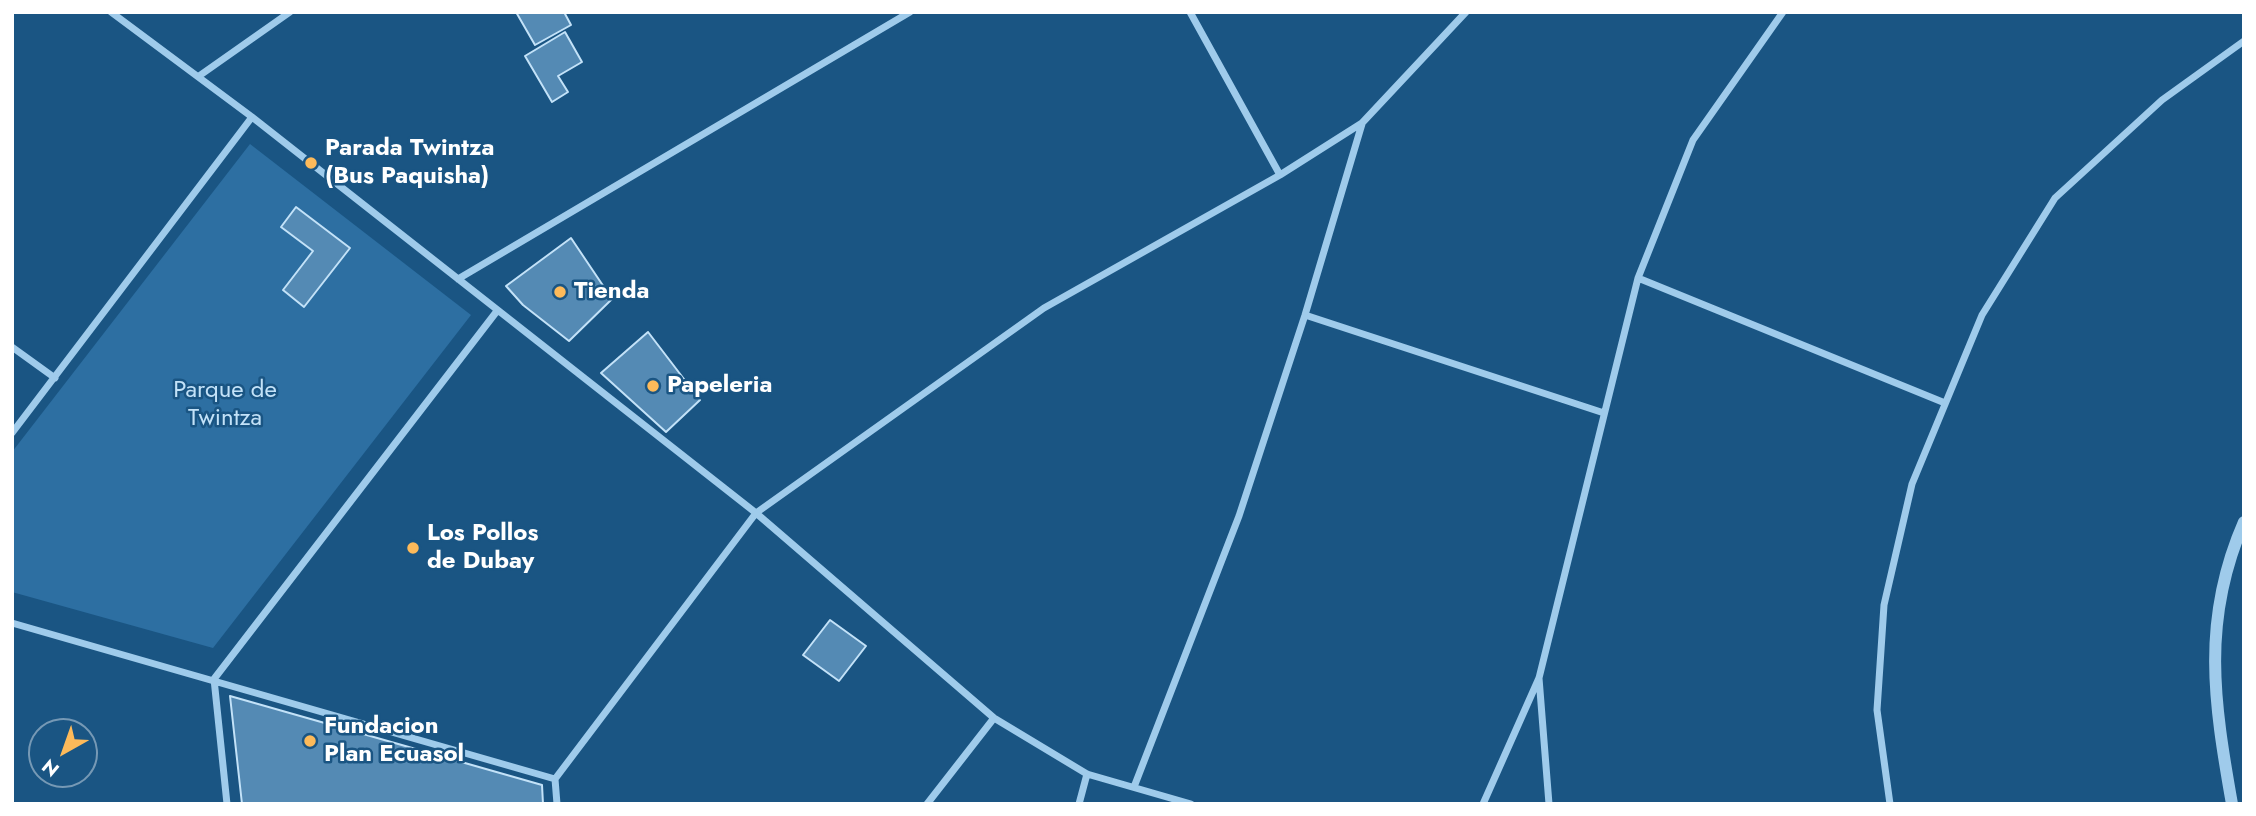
<!DOCTYPE html>
<html>
<head>
<meta charset="utf-8">
<style>
	body { margin:0 }
	#map { position:relative; width:2256px; height:816px; overflow:hidden; background:#1a5583; font-family:Jost,sans-serif }
	canvas { display:block }
	.frame { position:absolute; inset:0; border:14px solid #fff; pointer-events:none }
	.north { position:absolute; left:28px; top:718px; width:70px; height:70px; box-sizing:border-box; background:#1a5583; border:2px solid #7699b5; border-radius:50%; rotate:220deg; font-size:19px; font-weight:700; line-height:28px; text-align:center; color:#fff }
	.north::after { content:''; display:block; margin:auto; width:24px; height:32px; background:#fdba5a; clip-path:polygon(50% 0,100% 100%,50% 72%,0 100%) }
</style>
</head>
<body>
<div id="map">
<canvas width="2256" height="816"></canvas>
<div class="frame"></div>
<div class="north">N</div>
</div>
<script>
const ctx = document.querySelector('canvas').getContext('2d');
ctx.lineJoin = 'round';
function fillPath(path, color) { ctx.fillStyle = color; ctx.fill(path, 'evenodd'); }
function strokePath(path, color, width, dash) { ctx.strokeStyle = color; ctx.lineWidth = width; ctx.lineCap = dash ? 'butt' : 'round'; ctx.setLineDash(dash || []); ctx.stroke(path); }
function label(font, color, halo, rows, align = 'center') {
  ctx.font = font + ' Jost,sans-serif'; ctx.lineWidth = 5; ctx.setLineDash([]); ctx.textBaseline = 'middle'; ctx.strokeStyle = halo; ctx.fillStyle = color; for (const [text, x, y, turn = 0] of rows) {
    ctx.save(); ctx.translate(x, y); ctx.rotate((+turn || 0) * Math.PI / 180); ctx.textAlign = isNaN(turn) ? turn : align; if (halo) ctx.strokeText(text, 0, 0); ctx.fillText(text, 0, 0); ctx.restore();
  }
}
const green = new Path2D(`
	M250,144L471,315L213,648L12,592V452Z`);
const building = new Path2D(`
	M516,12H564L571,25L535,45Z
	M565,32L582,62L558,76L568,92L552,102L525,56Z
	M296,207L350,248L304,307L283,290L313,251L281,227Z
	M571,238L612,299L569,341L523,305L506,286Z
	M648,332L700,400L666,432L601,373Z
	M830,620L866,646L839,681L803,655Z
	M230,696L542,785L543,804H242Z`);
const minor = new Path2D(`
	M111,12L252,117L756,513L994,718L1087,774L1191,804
	M1190,12L1280,175
	M199,76L290,12
	M1638,278L1945,403
	M458,279L910,12
	M1305,315L1604,413
	M12,347L55,378
	M12,433L252,117
	M12,623L555,779
	M1539,678L1549,804
	M1134,787L1239,516L1305,315L1362,124
	M227,804L214,679L497,311
	M557,804L555,779L756,513L1044,308L1280,175L1362,123L1466,12
	M927,804L994,718
	M1079,804L1087,774
	M1483,804L1539,678L1638,278L1693,140L1783,12
	M1890,804L1877,710L1884,605L1912,484L1982,315L2055,198L2162,100L2244,41`);
const tertiary = new Path2D(`
	M2232,804C2214,702 2201,620 2244,522`);
const markers = [
	[311,163,7,"#fdba5a"],
	[560,292,7,"#fdba5a"],
	[653,386,7,"#fdba5a"],
	[413,548,7,"#fdba5a"],
	[310,741,7,"#fdba5a"]
];
const poiNames = [
	["Parada Twintza",325,149],
	["(Bus Paquisha)",325,177],
	["Tienda",574,292],
	["Papeleria",667,386],
	["Los Pollos",427,534],
	["de Dubay",427,562],
	["Fundacion",324,727],
	["Plan Ecuasol",324,755]
];
const parkNames = [
	["Parque de",225,391],
	["Twintza",225,419]
];
fillPath(green, '#2d6fa2');
fillPath(building, '#548ab4');
strokePath(building, '#c3e2f8', 2);
strokePath(minor, '#9fcbeb', 7);
strokePath(tertiary, '#9fcbeb', 12);
for (const [x, y, r, color] of markers) { const dot = new Path2D(); dot.arc(x, y, r, 0, 2 * Math.PI); ctx.fillStyle = color; ctx.fill(dot); strokePath(dot, '#1a5583', 2.5); }
label('bold 24px', '#fff', '#1a5583', poiNames, 'left');
label('24px', '#c3e2f8', '#1a5583', parkNames);
</script>
</body>
</html>
